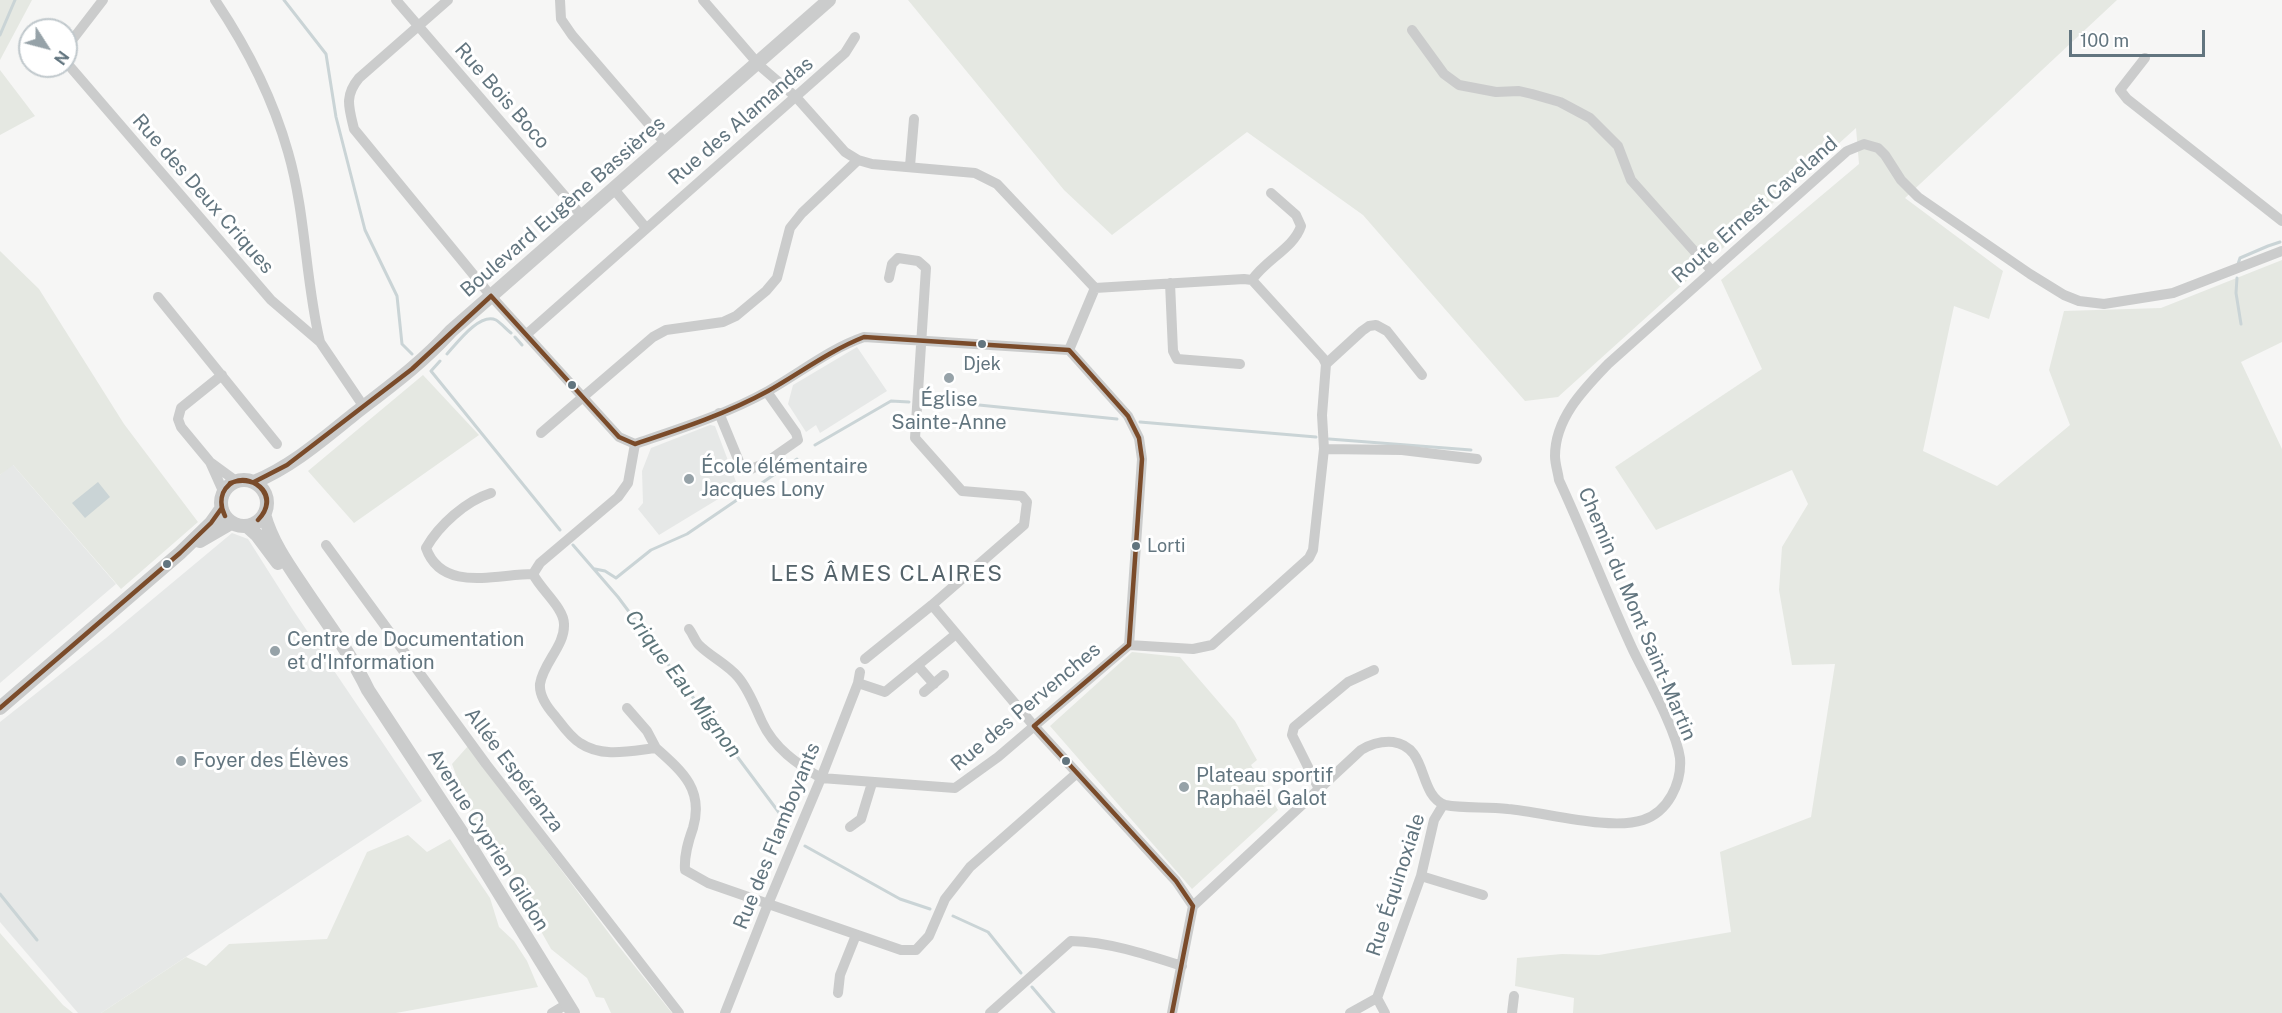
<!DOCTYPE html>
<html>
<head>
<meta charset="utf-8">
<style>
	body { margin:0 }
	#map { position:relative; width:2282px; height:1013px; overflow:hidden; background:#f6f6f5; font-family:"Public Sans",sans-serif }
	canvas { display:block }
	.north { position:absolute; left:18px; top:18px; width:60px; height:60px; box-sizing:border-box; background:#fff; border:2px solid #c0c8cc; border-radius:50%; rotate:126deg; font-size:16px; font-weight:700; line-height:24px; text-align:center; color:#62757f }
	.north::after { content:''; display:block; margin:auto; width:21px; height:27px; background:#96a2a8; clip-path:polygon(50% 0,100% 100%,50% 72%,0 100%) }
	.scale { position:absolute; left:2069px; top:30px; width:136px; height:27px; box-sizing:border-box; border:3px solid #62757f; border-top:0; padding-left:8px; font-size:18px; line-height:21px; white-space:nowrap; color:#62757f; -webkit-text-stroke:4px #fff; paint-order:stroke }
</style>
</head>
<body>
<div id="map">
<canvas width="2282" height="1013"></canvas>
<div class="north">N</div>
<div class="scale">100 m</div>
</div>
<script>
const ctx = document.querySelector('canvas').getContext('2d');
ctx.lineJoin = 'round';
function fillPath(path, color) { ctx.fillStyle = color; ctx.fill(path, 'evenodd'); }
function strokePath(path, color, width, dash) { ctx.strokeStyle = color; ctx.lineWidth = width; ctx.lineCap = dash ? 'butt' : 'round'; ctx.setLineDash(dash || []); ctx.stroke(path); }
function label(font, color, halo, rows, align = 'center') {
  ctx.font = font + ' "Public Sans",sans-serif'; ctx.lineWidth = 6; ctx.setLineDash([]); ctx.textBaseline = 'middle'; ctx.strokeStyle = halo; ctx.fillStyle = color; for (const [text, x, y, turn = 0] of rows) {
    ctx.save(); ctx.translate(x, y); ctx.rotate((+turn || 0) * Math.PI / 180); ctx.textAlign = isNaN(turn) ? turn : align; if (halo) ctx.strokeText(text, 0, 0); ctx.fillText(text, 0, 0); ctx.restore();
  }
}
const built = new Path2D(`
	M857,347L887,391L820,433L816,425L806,432L788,404L793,385Z
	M710,425L715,426L738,487L659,535L638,509L643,503L642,471L651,448Z
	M12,464L116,584L0,683V475Z
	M232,533L248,539L293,610L422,801L101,1013H78L0,922V722L106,638Z`);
const green = new Path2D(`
	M0,0H32L0,60Z
	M908,0H2117L1905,198L2003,271L1989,319L1954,306L1923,451L1997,486L2070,425L2049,370L2064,311L2161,308L2282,260V342L2241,362L2282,449V1013H1573L1574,998L1515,986L1517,958L1562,954L1599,955L1731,932L1720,852L1811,817L1835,664L1792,665L1779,590L1782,547L1808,504L1792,470L1656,530L1615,467L1762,369L1721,280L1859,164L1856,128L1558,397L1525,401L1363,215L1247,132L1112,235L1064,190Z
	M0,70L35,116L0,135Z
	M0,251L39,289L124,424L198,522L121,589L13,465L0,475Z
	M423,375L479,435L354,523L308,471Z
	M1132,652L1180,657L1235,721L1257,760L1251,765L1278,810L1192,889L1050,726Z
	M468,746L617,944L672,1013H611L604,998L596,997L587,978L551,949L514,883L475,826L452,764Z
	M408,835L427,852L450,839L490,898L499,927L514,941L527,961L538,987L396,1013H101L186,957L206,966L229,944L327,939L367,852Z
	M0,933L63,1005L73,1013H0Z`);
const water = new Path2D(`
	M98,482L110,497L85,518L72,503Z`);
const stream = new Path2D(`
	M284,0L326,54L336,117L365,230L397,296L402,344L412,354
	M0,35L15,0
	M2238,264L2240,258L2268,246L2280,242
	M2237,278L2236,293L2241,324
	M515,337L522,345
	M447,354C457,343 480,312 496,320C501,323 506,329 511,333
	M440,361L431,371L560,530
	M921,402L979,405L1117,419
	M1140,422L1316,437
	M1329,439L1471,450
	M815,445L891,401L909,402
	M573,545L618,597L789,826
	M595,569L605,571L616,578L651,550L687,534L797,459
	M805,846L900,899L930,909
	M0,894L37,940
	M953,916L988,932L1021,973
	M1032,987L1054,1013`);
const minor = new Path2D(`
	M215,0C246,46 273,99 288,152C306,214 305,279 320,342
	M396,0L582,216
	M448,0L359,78C344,96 349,108 354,129L491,296L619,437L635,444C679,429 727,414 768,391C800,373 829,349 864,337L1069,350L1128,416L1139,438L1142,459L1129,645
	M560,0L561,19L572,35L665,143
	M703,0L760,66L796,97L845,152L858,160L872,164L975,173L997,184L1095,288
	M1412,30L1444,74L1459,85L1496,92L1519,91L1532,94L1560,102L1590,118L1618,146L1631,180L1712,271
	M66,48L103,0
	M2145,58L2120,90L2127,99L2282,221
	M66,62L271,300L320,342L364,407
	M910,166L914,119
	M613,188L646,228
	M1252,280C1265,260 1294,248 1301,226L1296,215L1271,193
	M1170,283L1173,351L1177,359L1240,364
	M1095,288L1244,279L1252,280L1323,358L1326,364L1322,415L1324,449L1313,550L1309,558L1212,645L1193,649L1129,645
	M158,297L277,444
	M527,334L845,53L855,37
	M1069,350L1095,288
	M1326,364L1362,331L1369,326L1376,325L1387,331L1422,375
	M222,375L181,408L178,419L181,427L210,462L236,481
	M719,413L740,464L749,470L765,463L798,440L796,433L767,392
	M541,433L653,337L666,330L723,322L736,316L766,291L777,278L790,228L802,213L858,160
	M635,444L628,483L618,497L540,563L533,574C541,590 564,608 564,624C565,646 543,663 540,684C539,696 547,707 555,716C562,725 570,737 580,743C602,758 630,751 656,748C683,772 704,790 693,828C688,842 684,855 685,870L708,883L901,950H916L929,936L945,899L970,867L1077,773
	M1324,449L1402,450L1477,459
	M210,462L223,491
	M491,493C466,501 439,525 426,548C442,593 496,574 533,574
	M326,545L486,764L679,1013
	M932,605L1034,726L1176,881L1193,906L1172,1013
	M689,629C693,634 695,641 699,645C711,657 727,664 738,677C749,690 755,707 762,722C774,748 797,764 821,778L955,788L998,757L1129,645
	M865,659L932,605L1024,525L1027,502L1022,496L962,491L915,438L926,268L918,261L898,258L892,264L889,278
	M918,666L934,684
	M858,683L885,692L956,634
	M924,692L944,675
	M627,708L647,731L656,748
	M1319,789L1292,735L1294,727L1348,682L1374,670
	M850,827L861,819L872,783
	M1421,876L1483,895
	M1193,906L1361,750C1371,744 1381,741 1393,742C1429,747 1417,794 1445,805C1466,809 1487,806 1508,809C1544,812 1610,831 1643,820C1668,812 1682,783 1680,758C1676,729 1647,679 1633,650C1607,594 1585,536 1559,480C1558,472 1555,464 1555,456C1555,418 1584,389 1608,364L1847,151L1864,144L1878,148L1885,155L1901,180L1918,197L2030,274L2064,295L2079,301L2104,304L2173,293L2282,251
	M838,993L840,975L856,935
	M1377,998L1421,876L1434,820L1443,805
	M1377,998L1385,1013
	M552,1013L567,1004
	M725,1013L768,904L821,778L858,683L860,672
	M990,1013L1071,941C1109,942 1145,954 1182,966
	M1350,1013L1377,998
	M1512,1013L1514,996`);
const tertiary = new Path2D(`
	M221 503a23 23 0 1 1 46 0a23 23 0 1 1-46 0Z
	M254,482C291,467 323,439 353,415C389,387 420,365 451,331L829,0
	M264,514C271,540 286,562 301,584C324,619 350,652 368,690L466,839L573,1013
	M247,526L257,535L278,563
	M200,541L231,523
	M0,708L180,553L211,523L221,509`);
const bus1 = new Path2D(`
	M491,296L619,437L635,444C680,429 726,414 768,391C800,373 829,351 864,337L1069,350L1128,416L1139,438L1142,459L1129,645
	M254,482L287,465L412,369L491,296
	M230,483C258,473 280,498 258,520
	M225,516C221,508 220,501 223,493C237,463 286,491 258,520
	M0,708L180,553L211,523L221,509
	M1034,726L1176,881L1193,906L1172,1013
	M1034,726L1129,645`);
const markers = [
	[982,344,5,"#62757f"],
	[949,378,6,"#96a2a8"],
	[572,385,5,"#62757f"],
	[689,479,6,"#96a2a8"],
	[1136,546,5,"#62757f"],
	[167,564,5,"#62757f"],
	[275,651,6,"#96a2a8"],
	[181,761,6,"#96a2a8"],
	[1066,761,5,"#62757f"],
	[1184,787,6,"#96a2a8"]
];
const busNames = [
	["Djek",982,364],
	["Lorti",1147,546,"left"]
];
const streetNames = [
	["Rue Bois Boco",502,96,49],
	["Rue des Alamandas",741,121,-41],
	["Rue des Deux Criques",203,194,49],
	["Boulevard Eugène Bassières",563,207,-41],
	["Route Ernest Caveland",1755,210,-41],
	["Chemin du Mont Saint-Martin",1637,614,67],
	["Rue des Pervenches",1026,707,-40],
	["Allée Espéranza",514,770,53],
	["Rue des Flamboyants",777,836,-68],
	["Avenue Cyprien Gildon",488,840,58],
	["Rue Équinoxiale",1396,885,-72]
];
const poiNames = [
	["Église",949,400,"center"],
	["Sainte-Anne",949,423,"center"],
	["École élémentaire",701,467],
	["Jacques Lony",701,490],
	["Centre de Documentation",287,640],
	["et d'Information",287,663],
	["Foyer des Élèves",193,761],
	["Plateau sportif",1196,776],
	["Raphaël Galot",1196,799]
];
const waterNames = [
	["Crique Eau Mignon",683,684,53]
];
const quarterNames = [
	["LES ÂMES CLAIRES",887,574]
];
fillPath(built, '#e6e8e7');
fillPath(green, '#e5e8e2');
fillPath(water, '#cad4d6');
strokePath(stream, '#cad4d6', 3);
strokePath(minor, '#cbcccc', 10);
strokePath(tertiary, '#cbcccc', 14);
strokePath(bus1, '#7a4b2a', 4.5);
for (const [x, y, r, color] of markers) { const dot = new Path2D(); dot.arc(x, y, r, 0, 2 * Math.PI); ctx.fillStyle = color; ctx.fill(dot); strokePath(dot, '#fff', 2); }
label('18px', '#62757f', '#fff', busNames);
label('20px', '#62757f', '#fff', streetNames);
label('20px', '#62757f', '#fff', poiNames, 'left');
label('italic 21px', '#5d757a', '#fff', waterNames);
ctx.letterSpacing = '1.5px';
label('22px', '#54636a', '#fff', quarterNames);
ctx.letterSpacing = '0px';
</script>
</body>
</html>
